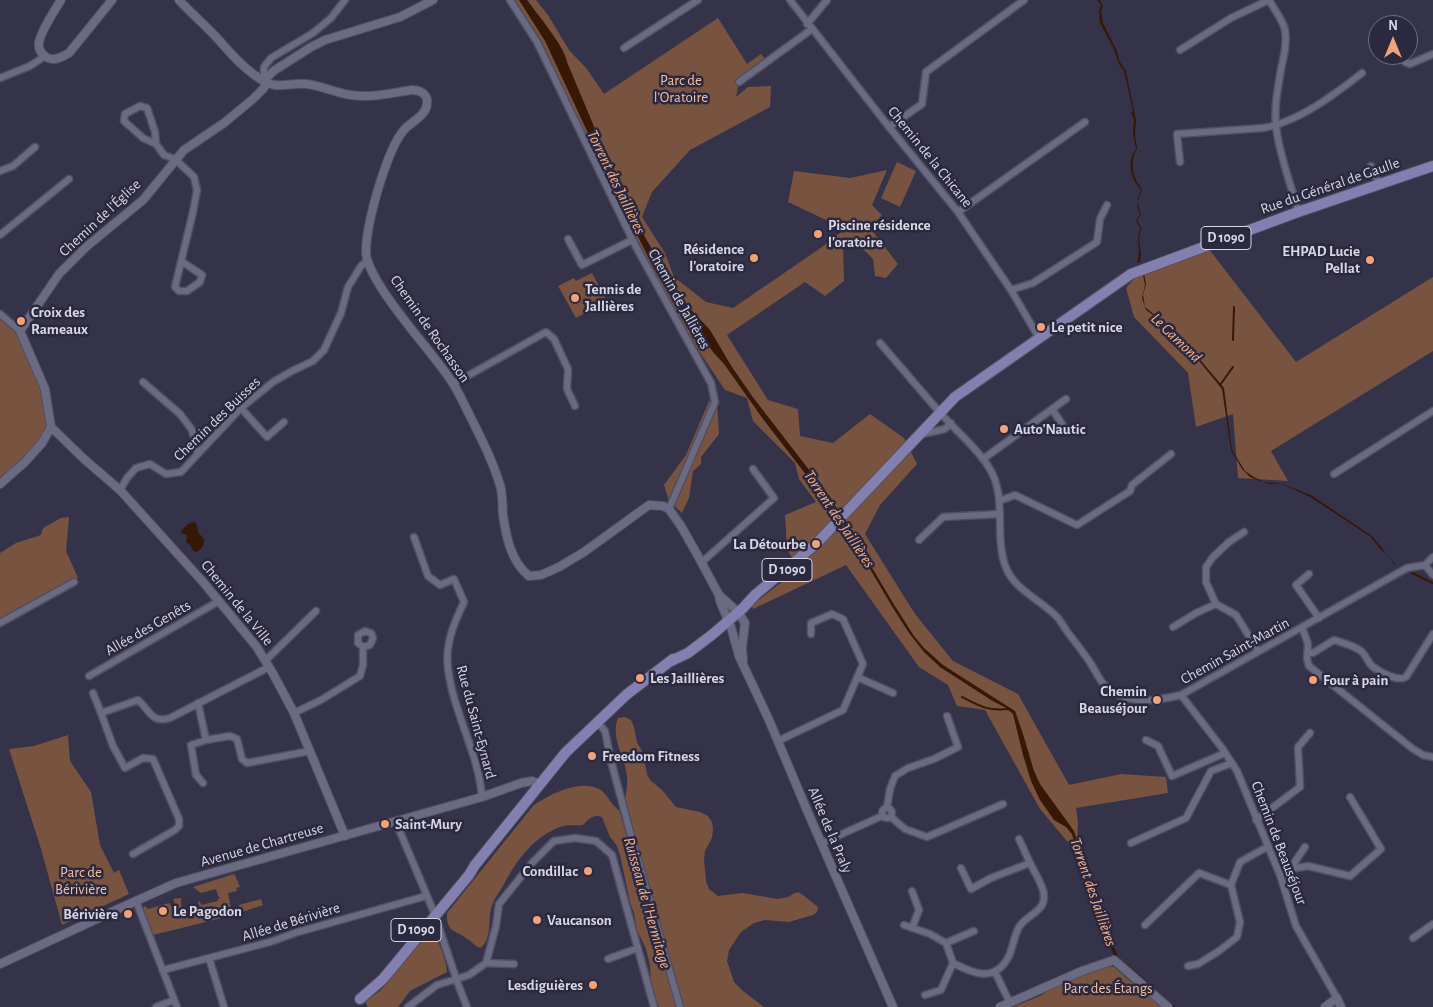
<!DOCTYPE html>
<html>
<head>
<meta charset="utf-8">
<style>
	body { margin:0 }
	#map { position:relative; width:1433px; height:1007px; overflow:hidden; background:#35334a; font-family:"Alegreya Sans",sans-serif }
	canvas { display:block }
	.north { position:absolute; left:1368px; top:15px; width:50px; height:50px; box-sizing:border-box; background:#2b293f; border:1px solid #706e81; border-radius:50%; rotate:0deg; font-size:14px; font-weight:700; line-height:20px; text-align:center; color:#d7d6e5 }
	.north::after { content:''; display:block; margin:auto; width:18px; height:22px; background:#f0a279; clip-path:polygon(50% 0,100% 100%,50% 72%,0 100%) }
</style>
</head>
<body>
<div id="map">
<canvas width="1433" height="1007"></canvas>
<div class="north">N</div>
</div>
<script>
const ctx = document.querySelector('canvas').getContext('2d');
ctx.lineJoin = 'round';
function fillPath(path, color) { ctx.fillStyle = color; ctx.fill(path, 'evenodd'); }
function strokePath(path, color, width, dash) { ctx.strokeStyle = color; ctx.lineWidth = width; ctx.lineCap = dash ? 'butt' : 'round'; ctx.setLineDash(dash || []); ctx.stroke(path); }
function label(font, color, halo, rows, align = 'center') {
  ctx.font = font + ' "Alegreya Sans",sans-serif'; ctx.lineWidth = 5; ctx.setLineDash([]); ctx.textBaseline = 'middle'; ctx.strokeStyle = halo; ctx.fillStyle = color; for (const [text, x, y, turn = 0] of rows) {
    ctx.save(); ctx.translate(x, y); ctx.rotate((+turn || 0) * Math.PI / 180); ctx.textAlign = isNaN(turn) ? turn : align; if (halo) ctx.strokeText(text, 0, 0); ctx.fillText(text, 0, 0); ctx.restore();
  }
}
const green = new Path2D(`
	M515,0H536L548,15L569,50L587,69L604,94L718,18L747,64L761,54L765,59L751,69L739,82L736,97L748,87L771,86L770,107L690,150L652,192L642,217L665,253L674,277L706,302L733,308L822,247L845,229L788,202L794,171L850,178L887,170L872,205L882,215L870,228L898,264L886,278L875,276L873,259L853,239L843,247L844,281L825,296L805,282L727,335L768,400L798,409L800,436L833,443L870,414L904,438L917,464L880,505L865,534L915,614L953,661L1018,694L1069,785L1121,774L1166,777L1168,793L1076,808L1078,822L1077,853L1040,809L985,710L957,706L948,685L919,667L846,565L753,609L752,605L800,568L787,550L785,515L816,502L799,479L795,463L753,421L747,398L725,390L695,345L662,287L609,185L541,40Z
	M897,162L916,171L900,207L881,198Z
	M1205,244L1296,362L1433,277V351L1271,451L1288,481L1238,478L1233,414L1196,427L1188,373L1134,317L1126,288L1148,263Z
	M592,273L609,305L594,314L591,309L576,318L558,286L574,278L576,281Z
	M0,314L20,331L38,370L51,427L42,443L0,484Z
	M717,400L719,434L701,457V464L693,471L689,498L682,513L669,501L664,485L686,455L709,401Z
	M69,517L66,551L78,578L0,621V553L16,543L41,535L43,528L61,518Z
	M625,717L631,720L634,727L637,742L643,753L647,774L650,780L662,790L676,807L700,812L708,816L712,822L713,829L712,838L705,851L704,859L706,881L709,889L718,896L742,893L778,899L788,897L793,894L798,892L803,895L818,907L817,912L813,915L789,922L765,920L754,923L741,932L729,950L727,961L734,982L743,991L764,1007H659L651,985L650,965L646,949L637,930L634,913L630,902L620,855L617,846L610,837L602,817C593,814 589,819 583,825C575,826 568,824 560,827C533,837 516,861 503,886C498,894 493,900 491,909C488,922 492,940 480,948C475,946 471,941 466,938C455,930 446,932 447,913L533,806C549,794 584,777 602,791C609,797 612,806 620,811L624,808C625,798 628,786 627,776C625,757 610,737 618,718Z
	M68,735L70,761L91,792L100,845L114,873L119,870L129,894L62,925L41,849L9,749L34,746Z
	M234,874L235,875L240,887L236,888L237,891L228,893L231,909L239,907V905L261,899L263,905L230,916L153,935L143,908L145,906L148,909L169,903L172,907L175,905L173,899L181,898V904L186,916L199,912L198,908H200L198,902L199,901L202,905L218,901V899L220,898L218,896L216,889L201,893L193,887Z
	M430,931C439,938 446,960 447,972L410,991L398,1007H368L365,1002L381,990Z
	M1109,966L1114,967L1130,981L1167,1007H1013L1040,996L1061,983L1089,971H1097Z`);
const water = new Path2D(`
	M519,0H527C537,14 565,47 567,62L619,186L632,209L646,239L683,301L710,330L732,367L752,396L830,497L893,603L914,636L924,648L943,665L1015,711L1023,734L1034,771L1040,784L1074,831L1100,915L1117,954L1121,960L1140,975L1175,1007H1172L1115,958L1098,918L1072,834L1066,827L1054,820L1040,800L1031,781L1023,755L1013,714L1006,708L991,700L940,667L924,652L909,633L893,608L841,520L763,419L724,364L713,352L696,327L692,326L669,294L653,267L608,176L545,41Z
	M1097,0H1100L1103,6L1101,11L1103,23L1116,49L1120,62L1126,71L1136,120L1135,137L1137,148C1132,157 1131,169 1136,180C1138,184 1140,186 1142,190L1137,202L1141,214L1137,221L1141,227L1139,239L1141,254L1140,262L1137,263L1139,253L1138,238L1140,228L1136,221L1140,214C1135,201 1137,202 1141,190C1139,187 1136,184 1134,180C1129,171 1129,157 1136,149L1133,134L1134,120L1131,112L1133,111L1124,71L1119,64L1113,47L1100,23L1099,11L1101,5Z
	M1144,274L1146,284L1143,295L1145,307L1155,315L1197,356L1224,388L1232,450L1245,471L1254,477L1264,482L1283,484L1311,495L1372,536L1395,564L1394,565L1389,556L1380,549L1371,537L1310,497L1282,484H1269L1260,481L1250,477L1242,469L1231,450L1222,389L1195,356L1156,317L1146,310L1142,298L1145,285L1143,275Z
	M194,522L196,523L198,532L204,539V544L201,549L196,552L193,551L190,545L186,542L187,535L181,533V531L188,524Z`);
const stream = new Path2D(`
	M1233,340L1234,307
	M1220,385L1233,367
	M1412,573L1433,583
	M962,697C981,707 988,711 1009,709
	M617,798L670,983`);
const minor = new Path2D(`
	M510,0L537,42L635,245L711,383L715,402L669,509
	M790,0L889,127L958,212L1011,290L1039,338
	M1269,0C1274,9 1283,20 1285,30C1287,43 1284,56 1281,69C1278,88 1274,106 1276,126C1279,155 1291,183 1298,212
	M807,24L827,0
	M624,48L698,0
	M1180,50L1231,18L1269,0
	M1405,62L1410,64L1433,54
	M0,78L30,66L45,56
	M264,80V67L271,58L313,33L331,18L345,0
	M739,82L812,29
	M889,127L922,104L926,72L1024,0
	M156,144L143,138L124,121L125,114L140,106L147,108L155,132L156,144L164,155L175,159L194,177L197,190L193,212L175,287L179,291H187L200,282L202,275L181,261
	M1180,162L1177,134L1263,128C1298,122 1334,95 1362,73
	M1371,166L1379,184
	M0,171L13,166L35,147
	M958,212L1085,122
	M0,235L69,179
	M568,239L582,265L632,240
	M1011,290L1033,283L1097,242L1100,219L1107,205
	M0,314L20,331
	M880,343C902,368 923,394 945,418C959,434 976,447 988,466C1008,495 994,533 1005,565C1013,590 1042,600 1058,618C1062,623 1065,629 1069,634C1076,643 1083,652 1089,661C1098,674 1100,685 1115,693C1136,705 1159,700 1181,695L1407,568L1425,565
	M143,382L180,414L192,430L198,454
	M453,384L546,332L554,339L568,369L567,389L575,406
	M241,408L267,437L284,422
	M1052,409L1066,430
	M922,434L945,429L951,423
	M983,459L1066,399
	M1334,474L1433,411
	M120,490L127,478L136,468L150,464L166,474L181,472L241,408L273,382L292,371L313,361L324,350L341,313L348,287L361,266L367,261
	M999,501L1015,495L1077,525L1130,491L1132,485L1171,454
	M1244,532L1229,542L1213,557L1206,567V582L1216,604L1236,615L1258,651
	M414,537L428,576L440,585L454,579L464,602C457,617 450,632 448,649C446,663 449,676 452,690C461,726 479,760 482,797
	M919,540L943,517L1000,514
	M702,562L774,498L753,469
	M1425,565L1433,575
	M1425,565L1433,557
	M1309,574L1296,585L1319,618
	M0,623L74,582
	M1173,627L1196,613L1216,604
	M1302,627L1308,644L1307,659L1309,666L1413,749L1423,755L1433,757
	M1308,653H1313L1334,640C1343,643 1353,645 1361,651C1366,655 1368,663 1373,667C1380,672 1398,682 1406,677L1433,634
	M265,661L316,611
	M89,676L219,601
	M857,677L893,693
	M93,693L101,713
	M1181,695L1222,748L1237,771L1280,875L1296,926L1337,998
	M198,703L206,740L230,736L237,739L242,759L247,763L310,751
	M294,713L321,700L360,676L363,665V647L370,645L373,638L371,633L365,631L358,635V643L363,647
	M597,722L605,731L611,761L630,832L680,1007
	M1146,740L1158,746L1172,776L1225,753
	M778,741L843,710L863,664L843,619L832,614L811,623V634
	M203,783L196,775L191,745L206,740
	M887,808L890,789L895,776L908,768L934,759L958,747L947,716
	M882 813a5 5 0 1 1 10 0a5 5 0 1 1-10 0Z
	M891,817L905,829L927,837L1003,804
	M1256,820L1300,787L1298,747L1310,733
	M397,821L398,827L433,910L458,984L467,1007
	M1019,839L1030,863
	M822,843L882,816
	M1131,843L1186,818L1211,771L1232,763
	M133,854L175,830L179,826V819L153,759L143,758L125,768L113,746L101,713L138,700C149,709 151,724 170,718L269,667
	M1290,869L1305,847
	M1280,875L1290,869L1308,866L1350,876L1381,849L1350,797
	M912,891L919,910L912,928
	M136,901L177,1007
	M904,925L930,934L946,943L953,963C974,974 995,983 1009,956C1013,947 1014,936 1019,927C1024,919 1033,915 1039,909C1052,896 1036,876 1030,863L991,878L971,889L961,868
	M1145,925L1199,873L1231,885
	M1413,938L1433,924
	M946,943L974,931
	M209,958L224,1007
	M608,959L638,948
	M486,963L514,964
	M1188,966L1198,964L1219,951L1237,937L1240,922L1231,885L1240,862L1267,847
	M163,970L270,942L298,932L426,896
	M995,972L1010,1003
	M925,995L941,990L953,963
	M156,1007L174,1000
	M408,1007L437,985L469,975L486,963L496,926L499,904L532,863L554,841L575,838L596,841L612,855L654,1007`);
const tertiary = new Path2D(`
	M61,0C55,10 40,32 39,43C38,49 42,54 46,57C53,62 62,57 69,53L112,0
	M179,0C191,13 205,25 217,38C231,54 246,71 265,82C278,89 293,82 307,84C322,86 336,93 351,95C372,98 392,93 412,90C420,90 428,94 427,103C427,116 410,122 403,131C386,153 367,221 366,250C364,280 434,353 452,382C458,391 463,402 468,412C480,436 492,459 500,485C503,494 502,505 503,515C506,536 511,562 529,576L541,575L559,567L584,552L649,505L663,506L669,509L681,526L698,556L719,595L720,601L731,627L739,656L769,720L809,815L893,1007
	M51,427L84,459L120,490L203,582L256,646L271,670L294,713L345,836
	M0,484L25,462L42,443L51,427L45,389L20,331L59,274L86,247L143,200L184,150L224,123L253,99L264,88L267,77L275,70L311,47L325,40L400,17L433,0
	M719,595L738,612L745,623L742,648L743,661
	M0,964L116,910L176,883L482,797L521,783L532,781L540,784
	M1000,1007L1082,971L1114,960L1168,1007
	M1325,1007L1337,998L1341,1007`);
const primary = new Path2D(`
	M669,662L688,653L713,634L742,609L756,594L816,544L955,397L1131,274L1298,212L1433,166
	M360,999L383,979L469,875L475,865L566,752L626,695L673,659`);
const markers = [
	[818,234,5,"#f0a279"],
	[754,258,5,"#f0a279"],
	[1370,260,5,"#f0a279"],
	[575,298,5,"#f0a279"],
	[21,321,5,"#f0a279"],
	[1041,327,5,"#f0a279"],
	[1004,429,5,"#f0a279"],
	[816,544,5,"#f0a279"],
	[640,678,5,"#f0a279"],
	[1313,680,5,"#f0a279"],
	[1157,700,5,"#f0a279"],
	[592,756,5,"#f0a279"],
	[385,824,5,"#f0a279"],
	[588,871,5,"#f0a279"],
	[163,911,5,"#f0a279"],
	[128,914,5,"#f0a279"],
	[537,920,5,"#f0a279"],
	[593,985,5,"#f0a279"]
];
const shields = [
	[1226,238,50],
	[787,570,50],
	[416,930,50]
];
const shieldNames = [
	["D 1090",1226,238],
	["D 1090",787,570],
	["D 1090",416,930]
];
const parkNames = [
	["Parc de",681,80],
	["l'Oratoire",681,97],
	["Parc de",81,872],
	["Bérivière",81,889],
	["Parc des Étangs",1108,988]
];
const streetNames = [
	["Chemin de la Chicane",930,157,51],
	["Rue du Général de Gaulle",1330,186,-19],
	["Chemin de l'Église",100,218,-43],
	["Chemin de Jallières",679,299,61],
	["Chemin de Rochasson",430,329,55],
	["Chemin des Buisses",217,419,-44],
	["Chemin de la Ville",237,603,51],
	["Allée des Genêts",148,628,-30],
	["Chemin Saint-Martin",1235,651,-29],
	["Rue du Saint-Eynard",476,722,75],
	["Allée de la Praly",830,830,67],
	["Chemin de Beauséjour",1279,843,69],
	["Avenue de Chartreuse",262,845,-16],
	["Allée de Bérivière",291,922,-17]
];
const poiNames = [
	["Piscine résidence",828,225],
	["l'oratoire",828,242],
	["Résidence",744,249,"right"],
	["l'oratoire",744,266,"right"],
	["EHPAD Lucie",1360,251,"right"],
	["Pellat",1360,268,"right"],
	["Tennis de",585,289],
	["Jallières",585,306],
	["Croix des",31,312],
	["Rameaux",31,329],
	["Le petit nice",1051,327],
	["Auto'Nautic",1014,429],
	["La Détourbe",806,544,"right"],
	["Les Jaillières",650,678],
	["Four à pain",1323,680],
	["Chemin",1147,691,"right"],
	["Beauséjour",1147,708,"right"],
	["Freedom Fitness",602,756],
	["Saint-Mury",395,824],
	["Condillac",578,871,"right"],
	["Le Pagodon",173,911],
	["Bérivière",118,914,"right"],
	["Vaucanson",547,920],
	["Lesdiguières",583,985,"right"]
];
const waterNames = [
	["Torrent des Jaillières",616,182,64],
	["Le Gamond",1176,338,44],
	["Torrent des Jaillières",839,519,56],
	["Torrent des Jaillières",1093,892,71],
	["Ruisseau de l'Hermitage",647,903,74]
];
fillPath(green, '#78533f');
fillPath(water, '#371806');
strokePath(stream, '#371806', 2);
strokePath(minor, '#514f62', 9);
strokePath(tertiary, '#514f62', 10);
strokePath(primary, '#514f62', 12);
strokePath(minor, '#6b6a83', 6);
strokePath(tertiary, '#6b6a83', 8);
strokePath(primary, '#8380af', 10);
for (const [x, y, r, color] of markers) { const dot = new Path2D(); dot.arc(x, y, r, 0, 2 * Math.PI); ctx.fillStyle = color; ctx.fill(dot); strokePath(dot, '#2b293f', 2); }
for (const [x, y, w] of shields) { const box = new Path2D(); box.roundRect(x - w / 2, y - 11.5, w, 23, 4); ctx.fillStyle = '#2b293f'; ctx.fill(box); strokePath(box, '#d7d6e5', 1); }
label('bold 14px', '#d7d6e5', null, shieldNames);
label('15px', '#f5bea1', '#2b293f', parkNames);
label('15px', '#d7d6e5', '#2b293f', streetNames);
label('bold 15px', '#d7d6e5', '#2b293f', poiNames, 'left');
label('italic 16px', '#f7af89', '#2b293f', waterNames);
</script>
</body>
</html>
